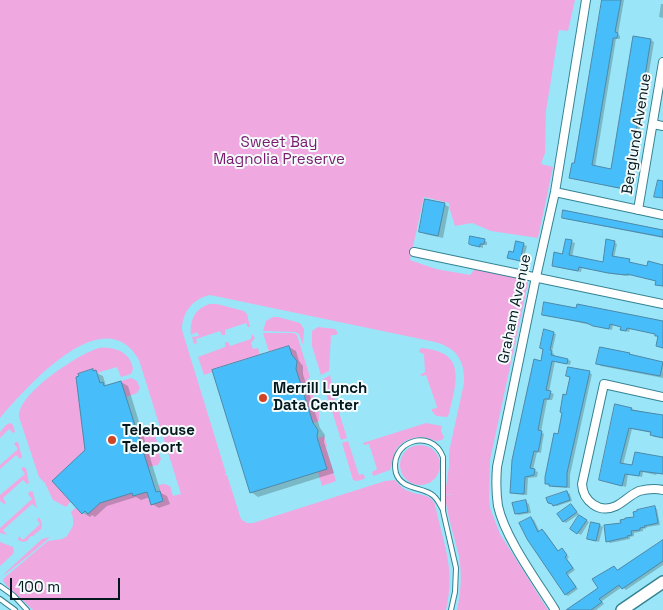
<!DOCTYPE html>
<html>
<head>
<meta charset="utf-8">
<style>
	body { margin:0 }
	#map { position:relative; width:663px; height:610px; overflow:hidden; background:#9ae6f8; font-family:"Space Grotesk",sans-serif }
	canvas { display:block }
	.scale { position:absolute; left:10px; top:578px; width:110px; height:22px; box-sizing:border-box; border:2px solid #02181d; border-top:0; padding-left:6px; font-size:15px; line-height:18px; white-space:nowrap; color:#02181d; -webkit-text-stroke:4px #f4fbfc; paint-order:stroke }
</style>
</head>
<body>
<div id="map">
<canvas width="663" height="610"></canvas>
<div class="scale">100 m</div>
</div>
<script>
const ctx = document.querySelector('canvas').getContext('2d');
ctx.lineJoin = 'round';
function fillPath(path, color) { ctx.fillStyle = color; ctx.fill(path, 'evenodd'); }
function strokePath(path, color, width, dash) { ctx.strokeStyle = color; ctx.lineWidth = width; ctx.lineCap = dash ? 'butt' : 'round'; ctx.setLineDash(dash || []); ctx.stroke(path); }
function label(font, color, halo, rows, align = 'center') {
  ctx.font = font + ' "Space Grotesk",sans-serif'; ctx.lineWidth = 4; ctx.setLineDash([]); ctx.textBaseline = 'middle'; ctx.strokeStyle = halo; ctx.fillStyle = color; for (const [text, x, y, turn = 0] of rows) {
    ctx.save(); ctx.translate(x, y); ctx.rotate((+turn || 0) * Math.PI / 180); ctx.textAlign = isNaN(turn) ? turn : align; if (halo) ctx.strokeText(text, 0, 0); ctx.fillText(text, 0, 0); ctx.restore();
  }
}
const green = new Path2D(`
	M0,0H575L568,31L559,30L546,111L545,153L541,164L553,167L538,238L491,231L472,223L455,226L450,210L449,203L424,197L410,260L436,269L470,275L474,270C486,269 519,275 528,283L490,460L489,498L490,508L500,534L548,610H457C461,592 462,574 459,556C454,535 447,516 445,495L453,494H445L449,467V452L464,383C465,361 457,348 435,342L210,295C192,299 182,313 182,330L226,473L225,475H227L241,519L247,523H253L385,481L395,480C399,485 404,490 411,492C421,496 429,493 435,504C443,545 456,567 446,610H33L5,584L3,579L48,541L62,539L67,536L73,526V518L71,512L76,507L82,514L84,513L86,515L100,503L132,493L133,496L142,494L141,490L145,489L149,501L152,504L163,500L158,485L164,484L170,486L173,496L181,494L139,360C104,297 25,389 0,418Z
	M209,304H217L244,311L247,314L250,327H248L246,323L225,330V335H222L220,331L196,339L197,343L194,344L192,337L199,336L197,332L191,335C189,320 195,309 209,304Z
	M273,317H278L300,323L304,329L303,345L299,334L295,332L263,331L266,321Z
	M318,327L335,329L338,333L336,335H331L329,371L321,375L312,346V331Z
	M263,333H294L297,335L310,377L308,379L319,413V421L313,423L296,369L297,361L292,355L289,346L269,352Z
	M252,334L255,338L251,343L253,349L258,348L260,355L212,370L213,372L204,375L198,357L225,347V342H228L230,346L251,339Z
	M99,348C114,346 131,352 133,369L131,374L121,377L117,367L100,372L98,374L96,371H93L92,369L79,374V376L76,377L85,450L52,481L71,501L66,507L53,500L45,483L39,477L19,417C17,394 78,354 99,348Z
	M422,348C429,349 436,350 442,353C465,363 453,395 449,414L447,417L436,416L432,411V409L437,408L436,404L426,375L422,376L420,375L425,372L424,354L419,352L420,349Z
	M330,375L335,401L332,403H329L322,380Z
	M131,378L137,381L140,388L137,393L126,397L121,381Z
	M337,406L347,438L341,440L331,408Z
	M10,423L13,425L15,432L13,433L9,429L0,438V432L6,425Z
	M426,423L442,426L441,431L444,437L443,439C436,443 434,440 428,438C414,435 399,441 394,454C392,460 392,465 390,470L373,476L372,472L377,469L369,444L364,445L363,443Z
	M146,428L153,431L157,441L153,446L142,449L137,431Z
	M324,436L327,446L326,447L336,481L322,486L318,472L327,469L318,438Z
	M348,441L359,475L363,474L365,477L364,479L357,481L353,480L342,443Z
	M16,442H18L22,457L20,459L16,455L0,469V465L18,449L14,444Z
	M400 465a20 20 0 1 1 40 0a20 20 0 1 1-40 0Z
	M152,450L158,451L161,459L158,465L148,467L143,452Z
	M23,467L26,468L29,483L27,484L23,480L3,498L6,503L4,504L0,501V495L25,474L21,469Z
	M30,491L33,492L37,508L32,504L3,530L7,535L0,533V528L32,499L28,494Z
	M38,518H40L42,525L41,529L37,533L36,532L35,535L34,534V536H31L27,541L23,542L18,540L19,536L23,540L40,524L37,520Z
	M50,537C35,551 19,563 3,576L6,572L42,539Z
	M0,542L13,547L14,551L13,554L0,566Z`);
const shadow = new Path2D(`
	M603,0H624L618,34L620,36V39H616L595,167L612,170L651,40L654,42L632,176L634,178L631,191L574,179L575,164Z
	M661,4H663V18L659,17Z
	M444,204L449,207L443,238L425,234L420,231Z
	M563,217L663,230V238L566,219Z
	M484,240L487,242V245H483V248L473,245Z
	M567,240L575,243L572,257L604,264L614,242L617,244L614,258L648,267L663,266V286L656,284L657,281L630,274L629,276L612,274L582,268L581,272L556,267L553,265L563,255Z
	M523,244L527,246L523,262L509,258Z
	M543,314L663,322V348L656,334L630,329L629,332L625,331L622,327L613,325L612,330Z
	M553,333L556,334L552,352L554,354V357L568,360L571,361L570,365L555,361L549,392L554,394L552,400H547L541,432L544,434L542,445L541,453L537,452L533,470L538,472L537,477L528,478L527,495L515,494L512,492L542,362Z
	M289,347L296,351L299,361L303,366V374L320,428L325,435L324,442L334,473L258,497L251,492Z
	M601,348L663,362V378L601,366L598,364Z
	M92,371L103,376L106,386L121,382L128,386L161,493L167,496L170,504L159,508L152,504L150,497L141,500L136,497L107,506L95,517L92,515L90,517L83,513L54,481L87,451Z
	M589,373L592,374L570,475V488L553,487L546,483L559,435L567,396Z
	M631,409L663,416V438L654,437L651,435L652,433L632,429L623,465L633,467L662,458L663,456V474L657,473L656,475L643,472L642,477L628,474L626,487L600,480Z
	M567,492L570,494L572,501L557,506L549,502Z
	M526,502L529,504L531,513L519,515L516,514Z
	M571,506L579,514L566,523L563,521Z
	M654,507L657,509L660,525L647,527V528L643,529V531L634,533V536L630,537V539L610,543L607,541L622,524Z
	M580,516L589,522L581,535L571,529Z
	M531,518L534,520L540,532L542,531L545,532L559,552L562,550L569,557L567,559L575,570L568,575L578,589L568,596L565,594Z
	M600,525L603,527L599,542L591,540Z
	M663,541V565L626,590L622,587L602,601L604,604L596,610H574L600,588L614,568L618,571Z`);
const building = new Path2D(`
	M602,0H621L615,32L618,33L617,38H613V40L592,165L611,169L633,36L651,39L629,174L631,175L629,190L569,178L572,163H574Z
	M658,180L663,181V198L654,197Z
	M425,199L445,203L438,236L419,232Z
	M563,210L663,230V237L562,218Z
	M470,236L485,239L484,244H480V247L471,245L469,244Z
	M566,239L572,240L569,255L603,262L606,239L615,241L612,256L630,259L629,262L647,266L648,261L663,265V286L655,285L656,281L627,274L626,275L608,273L579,267L578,271L552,266L554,252L562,254Z
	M516,241L524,243L520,261L507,258L509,251L513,252Z
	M544,302L576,308L577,304L663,321V348L656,346L658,336H655V334L627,328L626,331L620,330L621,327L610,324L609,329L593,326L587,323L542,315Z
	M544,329L554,332L550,350L552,351L551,355L568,359L567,364L552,361L546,390L551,391L549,399H544L538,430L542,431L540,443L538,452L534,451L530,468L535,469L534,475L525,477L524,494L510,493L512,460L534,359L541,361L543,349L540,348Z
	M289,346L292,355L297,361L296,369L313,423L318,430L317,437L327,469L250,493L212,370Z
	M600,347L630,353L629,354L663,362L660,376L596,364Z
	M568,367L590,371L567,473V487L549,486V484H545V477L554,433L558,434L562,413L560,412L563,394L566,395L570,377L566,376Z
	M93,369V371L96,370L100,383L103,382L104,386L121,381L156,492L160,491L163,501L151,505L147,492L133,496L132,493L100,503L88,514L85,511L82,514L52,481L85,450L76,377L79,376L78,374Z
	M615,404L632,408L631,410L663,415V438L650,435L651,432L629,428L620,463L632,465L635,452L663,457V474L640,471L639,476L625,474L622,486L599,480Z
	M567,491L570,500L553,506L552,504L548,503L546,498Z
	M526,500L528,512L515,514L512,503Z
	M571,504L577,512L563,522L557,514Z
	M655,506L658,523L644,526L645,527L640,528V530L631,531L632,535L627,536L628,537L606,542L604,525L621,523L620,520L625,519V518L634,517L633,512L637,511V510Z
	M579,515L587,520L577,534L570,529Z
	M531,517L538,532L542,529L558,551L562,548L567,555L565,557L573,568L566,573L576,587L565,595L527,539L519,523Z
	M591,522L600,524L596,541L587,539Z
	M663,540V561L622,589L619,585L599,599L602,602L591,610H566L598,588L592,579L614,566L617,570Z`);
const lane = new Path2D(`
	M443,510C440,505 437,497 431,494C420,487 401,489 396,473C388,441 432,427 443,457V511L456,568L455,592L451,610
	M0,586L14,596L27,610
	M0,599L15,610`);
const street = new Path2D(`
	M653,124L663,126
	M555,192L663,215
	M638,210L663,62
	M414,252L663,304
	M663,397L604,384L582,484C583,501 599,514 616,506C624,502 630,495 639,491C647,489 655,488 663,490
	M555,610C537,581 505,538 498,506C496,493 496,480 497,467L536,277L555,192L586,0`);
const secondary = new Path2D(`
	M622,610L663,582`);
const markers = [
	[263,398,5,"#cf4525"],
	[112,440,5,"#cf4525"]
];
const streetNames = [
	["Berglund Avenue",637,134,-81],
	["Graham Avenue",515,309,-78]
];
const parkNames = [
	["Sweet Bay",279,143],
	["Magnolia Preserve",279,160]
];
const poiNames = [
	["Merrill Lynch",273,389],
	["Data Center",273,406],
	["Telehouse",122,431],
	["Teleport",122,448]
];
fillPath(green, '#efa9e0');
fillPath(shadow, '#0003');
fillPath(building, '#47bef9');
strokePath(building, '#4e88a9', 1);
strokePath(lane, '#358292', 6);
strokePath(street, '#358292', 10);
strokePath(secondary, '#358292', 14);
strokePath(lane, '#fff', 4);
strokePath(street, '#fff', 8);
strokePath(secondary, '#fff', 11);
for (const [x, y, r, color] of markers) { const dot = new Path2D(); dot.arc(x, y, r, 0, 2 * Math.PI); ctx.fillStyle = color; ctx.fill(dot); strokePath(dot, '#f4fbfc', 2); }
label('15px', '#02181d', '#f4fbfc', streetNames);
label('15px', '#7a1a6d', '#f4fbfc', parkNames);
label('bold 15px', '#02181d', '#f4fbfc', poiNames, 'left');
</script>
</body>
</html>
